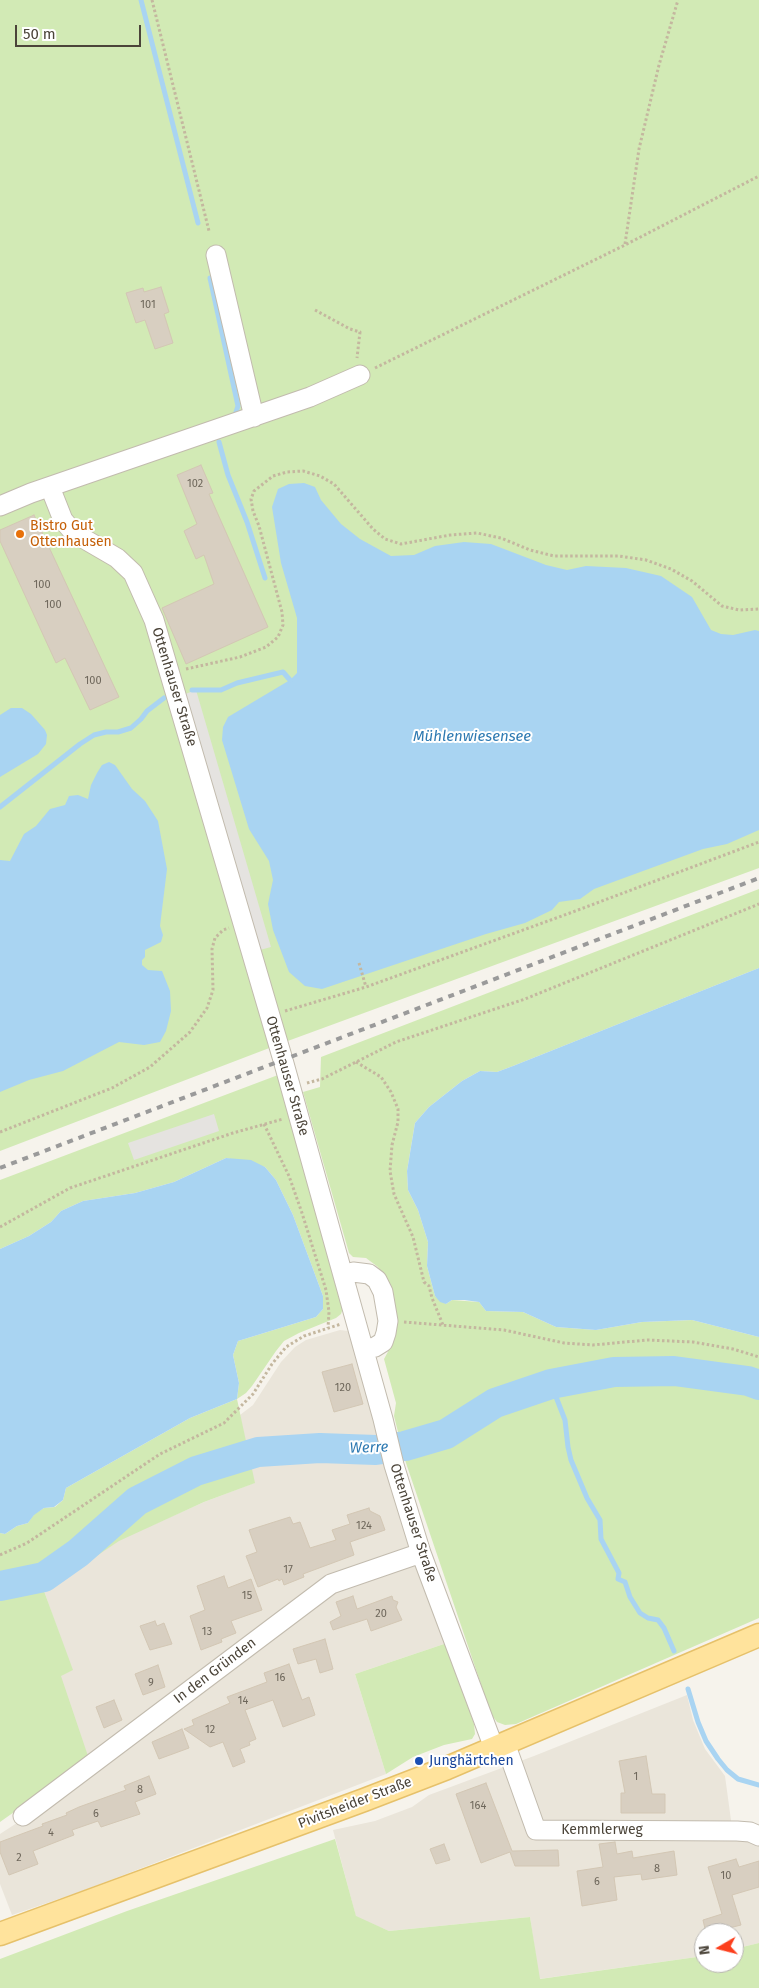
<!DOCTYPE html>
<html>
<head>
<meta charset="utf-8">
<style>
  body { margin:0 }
  #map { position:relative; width:759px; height:1988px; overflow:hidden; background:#f6f3ec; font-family:"Fira Sans",sans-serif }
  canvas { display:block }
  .north { position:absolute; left:694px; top:1923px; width:50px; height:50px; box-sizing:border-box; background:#fff; border:1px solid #b7b4b0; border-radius:50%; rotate:262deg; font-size:14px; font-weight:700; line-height:20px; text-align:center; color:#4b4439 }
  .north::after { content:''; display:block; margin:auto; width:18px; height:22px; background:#fc3f1d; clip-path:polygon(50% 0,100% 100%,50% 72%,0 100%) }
  .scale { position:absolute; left:15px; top:25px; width:126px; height:22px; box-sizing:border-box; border:2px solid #4b4439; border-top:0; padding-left:6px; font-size:15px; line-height:18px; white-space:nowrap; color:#4b4439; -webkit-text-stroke:4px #fff; paint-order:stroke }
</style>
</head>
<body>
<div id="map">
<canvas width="759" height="1988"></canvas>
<div class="north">N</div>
<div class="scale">50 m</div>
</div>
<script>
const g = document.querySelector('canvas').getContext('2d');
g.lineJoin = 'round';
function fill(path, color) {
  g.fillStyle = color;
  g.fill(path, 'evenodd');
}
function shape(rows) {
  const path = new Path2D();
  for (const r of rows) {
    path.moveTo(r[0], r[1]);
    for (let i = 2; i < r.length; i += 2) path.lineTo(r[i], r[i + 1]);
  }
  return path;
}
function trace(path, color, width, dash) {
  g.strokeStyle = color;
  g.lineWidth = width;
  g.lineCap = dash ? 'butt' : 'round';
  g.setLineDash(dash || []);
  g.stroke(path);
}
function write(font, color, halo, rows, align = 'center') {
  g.font = font + ' "Fira Sans",sans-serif';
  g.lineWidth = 4;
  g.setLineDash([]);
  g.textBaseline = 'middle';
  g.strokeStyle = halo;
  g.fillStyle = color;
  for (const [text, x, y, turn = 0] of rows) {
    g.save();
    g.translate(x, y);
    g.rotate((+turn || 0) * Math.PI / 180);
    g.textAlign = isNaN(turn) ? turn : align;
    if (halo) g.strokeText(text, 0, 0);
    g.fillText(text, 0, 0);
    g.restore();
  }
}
fill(shape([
  [340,1330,348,1331,354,1338,447,1643,355,1674,386,1774,82,1891,12,1915,0,1884,0,1834,26,1817,61,1675,72,1670,44,1591,119,1540,204,1502,254,1483,240,1415,253,1405,281,1362,295,1347,306,1340],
  [687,1695,693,1720,705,1749,725,1776,733,1835,759,1844,759,1943,734,1949,734,1933,704,1933,704,1956,539,1979,530,1917,389,1931,356,1917,333,1830,375,1821,412,1807,429,1795,534,1756]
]), '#eae5da');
fill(shape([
  [0,0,759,0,759,868,285,1042,0,1151],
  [759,889,759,968,513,1066,497,1072,480,1071,462,1081,429,1107,415,1123,407,1171,408,1190,418,1210,428,1242,427,1266,435,1296,446,1304,452,1300,479,1302,486,1311,523,1312,556,1327,596,1330,642,1322,692,1320,759,1337,759,1618,516,1724,505,1725,497,1722,491,1714,405,1460,394,1416,396,1403,384,1359,390,1348,395,1329,389,1287,378,1267,366,1258,353,1257,349,1253,303,1092,320,1087,321,1057],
  [278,1075,343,1308,341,1314,336,1318,299,1333,284,1341,276,1351,252,1386,246,1393,237,1399,255,1483,204,1502,119,1541,44,1591,73,1670,61,1676,89,1759,0,1822,0,1533,5,1534,17,1526,28,1523,34,1514,44,1508,55,1507,63,1500,66,1488,190,1418,237,1399,239,1383,233,1355,238,1341,316,1317,323,1309,323,1296,293,1215,276,1180,265,1167,226,1158,174,1182,135,1193,83,1201,61,1211,51,1222,29,1236,0,1249,0,1180],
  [447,1643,474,1724,475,1734,472,1739,444,1745,413,1757,386,1774,355,1674],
  [335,1839,356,1916,389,1931,530,1917,540,1979,704,1956,704,1963,734,1963,734,1949,759,1943,759,1988,0,1988,0,1959,127,1911]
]), '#d2eab5');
fill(shape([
  [196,690,271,947,256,951,180,696],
  [214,1114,219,1131,134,1160,128,1143]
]), '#e5e3e0');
fill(shape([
  [304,483,315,487,321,500,341,524,360,539,391,556,414,555,435,546,464,542,491,544,546,565,567,570,586,566,626,568,661,576,692,597,711,630,721,634,733,635,755,630,759,631,759,830,727,844,703,849,594,889,580,899,559,902,552,910,525,923,486,934,322,989,305,986,289,972,273,930,268,904,273,880,269,861,249,829,222,740,223,727,228,717,290,680,297,673,297,618,281,563,272,507,278,489,289,484],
  [11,708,22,708,31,714,45,730,47,735,46,744,38,754,0,777,0,715],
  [109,762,115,765,132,789,145,801,158,821,167,869,160,926,163,935,161,942,145,950,145,957,142,960,142,965,148,970,162,971,170,991,171,1011,166,1031,160,1042,144,1045,119,1042,63,1071,29,1080,0,1092,0,860,10,861,24,834,36,826,50,809,65,805,69,796,78,795,88,799,91,785,97,773,102,765],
  [759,968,759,1337,692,1320,642,1322,596,1330,556,1327,523,1312,486,1311,479,1302,464,1300,452,1300,446,1304,440,1302,435,1296,427,1266,428,1242,418,1210,408,1190,407,1171,415,1123,429,1107,462,1081,480,1071,497,1072,513,1066],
  [226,1158,251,1160,265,1167,276,1180,293,1215,323,1296,323,1309,316,1317,238,1341,233,1355,239,1383,237,1399,190,1418,66,1488,63,1500,54,1507,44,1508,34,1515,28,1523,17,1526,5,1534,0,1533,0,1249,29,1236,51,1222,61,1211,83,1201,135,1193,174,1182]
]), '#a9d4f2');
trace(shape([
  [141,0,198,223],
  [210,278,238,406,235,415,232,416],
  [219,442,228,475,247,522,265,578],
  [192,690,221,690,237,683,283,672,290,680],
  [0,807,80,744,94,735,106,732,118,732,131,728,141,719,147,711,164,698],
  [551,1384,565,1420,568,1447,571,1460,587,1498,600,1520,601,1539,619,1573,618,1579,625,1582,630,1597,640,1613,648,1618,658,1620,664,1628,674,1651],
  [688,1689,698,1722,706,1741,718,1759,727,1770,738,1779,759,1785]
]), '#a9d4f2', 5);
trace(shape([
  [0,1586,44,1577,78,1553,137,1501,196,1471,258,1452,320,1448,376,1450,405,1446,446,1434,495,1403,551,1384,614,1372,674,1371,748,1381,759,1385]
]), '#a9d4f2', 30);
const building = shape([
  [161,287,169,312,164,314,173,343,155,349,145,320,136,323,126,293,143,288,144,292,161,287],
  [201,465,213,493,209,494,268,627,186,664,162,608,214,584,204,555,196,559,184,531,197,524,177,475,201,465],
  [34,515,119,697,90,710,65,658,56,663,0,541,0,530,34,515],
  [352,1364,363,1404,334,1412,322,1372,352,1364],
  [369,1508,370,1511,380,1516,385,1530,350,1542,354,1555,303,1574,304,1577,284,1585,282,1579,279,1581,278,1579,258,1587,246,1556,257,1552,249,1530,290,1517,293,1524,300,1522,310,1548,336,1540,332,1530,350,1524,347,1515,369,1508],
  [224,1576,228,1588,251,1579,262,1610,231,1621,236,1633,221,1639,222,1642,201,1650,190,1616,205,1610,197,1586,224,1576],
  [353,1596,357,1609,392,1596,393,1600,398,1602,396,1607,402,1620,371,1631,367,1619,333,1630,330,1622,341,1616,336,1602,353,1596],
  [155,1621,157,1626,164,1623,172,1644,150,1650,140,1626,155,1621],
  [325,1639,333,1669,320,1673,316,1659,298,1664,293,1649,325,1639],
  [289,1664,302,1700,309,1697,315,1715,283,1727,273,1700,245,1710,256,1739,249,1742,250,1745,240,1749,245,1762,233,1767,223,1742,210,1747,184,1729,194,1725,192,1720,230,1703,227,1697,267,1682,264,1673,289,1664],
  [158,1665,165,1687,143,1695,135,1674,158,1665],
  [114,1700,122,1720,104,1728,96,1707,114,1700],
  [182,1729,189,1748,159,1759,152,1742,182,1729],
  [646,1756,652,1794,665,1794,665,1813,621,1813,621,1793,625,1793,619,1761,646,1756],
  [149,1776,156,1794,135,1802,140,1814,101,1827,98,1821,72,1830,74,1835,33,1851,38,1864,9,1875,0,1852,0,1842,43,1826,42,1824,67,1815,66,1813,79,1807,126,1790,124,1786,149,1776],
  [486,1783,512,1851,558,1850,559,1866,515,1866,510,1852,481,1863,456,1794,486,1783],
  [615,1842,617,1854,632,1851,633,1858,674,1851,677,1875,642,1880,641,1874,614,1877,617,1900,582,1906,577,1871,603,1867,599,1844,615,1842],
  [444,1844,450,1860,436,1864,430,1849,444,1844],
  [736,1859,739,1867,759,1861,759,1887,732,1895,741,1925,729,1928,729,1931,721,1933,706,1933,703,1920,722,1914,708,1867,736,1859]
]);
fill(building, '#d8cfc1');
trace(building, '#d3c7b4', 1);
const minor = shape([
  [216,255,254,417],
  [50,487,63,520,74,533,117,558,133,573,154,620,283,1060,383,1419,394,1465,421,1553,494,1748],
  [0,506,31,493,310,397,360,375],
  [343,1275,353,1272,369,1274,377,1280,383,1292,388,1321,386,1333,383,1342,375,1347,364,1350],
  [505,1743,536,1830,737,1831,750,1832,759,1836],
  [23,1816,331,1584,421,1553]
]);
const major = shape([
  [0,1934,364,1800,447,1768,759,1635]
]);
trace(minor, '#c2bbae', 21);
trace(major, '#e6c16a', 25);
trace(shape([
  [152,0,209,231],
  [625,244,639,149,659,65,678,0],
  [315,310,350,329,360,332,357,358],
  [375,368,625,245,759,176],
  [186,669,240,657,266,647,278,637,283,625,282,612,259,526,253,511,251,499,254,491,273,476,287,472,303,471,320,476,334,484,373,529,385,539,401,544,450,535,477,533,501,538,530,550,554,556,619,556,646,560,671,569,692,581,722,606,739,610,759,609],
  [359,963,366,987],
  [285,1011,366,987,570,913,759,842],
  [356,1062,381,1077,391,1092,398,1109,398,1122,392,1145,390,1171,394,1194,413,1237,424,1282,429,1286,432,1298,443,1325],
  [307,1083,322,1079,396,1042,525,999,759,904],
  [264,1124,289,1176,302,1213,326,1290,329,1312,328,1328],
  [0,1132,112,1088,150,1067,190,1032,207,1008,213,990,212,949,215,938,223,930,229,928],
  [0,1227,70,1188,233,1133,283,1119],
  [404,1322,504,1330,564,1343,593,1345,647,1340,693,1342,733,1349,759,1357],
  [0,1555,27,1543,160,1454,224,1423,253,1394,272,1364,286,1347,304,1336,341,1324]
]), '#c4b79f', 3, [2.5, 2.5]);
trace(minor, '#fff', 19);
trace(major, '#ffe39c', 22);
trace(shape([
  [0,1168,759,878]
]), '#9a9a9a', 4, [6, 6]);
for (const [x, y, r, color] of [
  [20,534,5,"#e8710a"],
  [419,1761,5,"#1a4fb4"]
]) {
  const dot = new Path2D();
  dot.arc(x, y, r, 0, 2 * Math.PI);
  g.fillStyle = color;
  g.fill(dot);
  trace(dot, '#fff', 2);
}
write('11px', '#6e675b', null, [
  ["101",148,305],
  ["102",195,484],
  ["100",42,585],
  ["100",53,605],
  ["100",93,681],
  ["120",343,1388],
  ["124",364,1526],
  ["17",288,1570],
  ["15",247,1596],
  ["20",381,1614],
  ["13",207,1632],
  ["16",280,1678],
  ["9",151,1683],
  ["14",243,1701],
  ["12",210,1730],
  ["1",636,1777],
  ["8",140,1790],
  ["164",478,1806],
  ["6",96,1814],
  ["4",51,1833],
  ["2",19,1858],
  ["8",657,1869],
  ["10",726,1876],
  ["6",597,1882]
]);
write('14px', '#c56008', '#fff', [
  ["Bistro Gut",30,526],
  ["Ottenhausen",30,542]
], 'left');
write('14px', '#4b4439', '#fff', [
  ["Ottenhauser Straße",174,687,73],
  ["Ottenhauser Straße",287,1076,74],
  ["Ottenhauser Straße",413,1523,72],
  ["In den Gründen",215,1671,-37],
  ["Pivitsheider Straße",355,1803,-21],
  ["Kemmlerweg",602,1830]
]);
write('14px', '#164399', '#fff', [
  ["Junghärtchen",429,1761]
], 'left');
write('italic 15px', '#2e7ab2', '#fff', [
  ["Mühlenwiesensee",472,737],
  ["Werre",369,1448,-2]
]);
</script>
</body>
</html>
